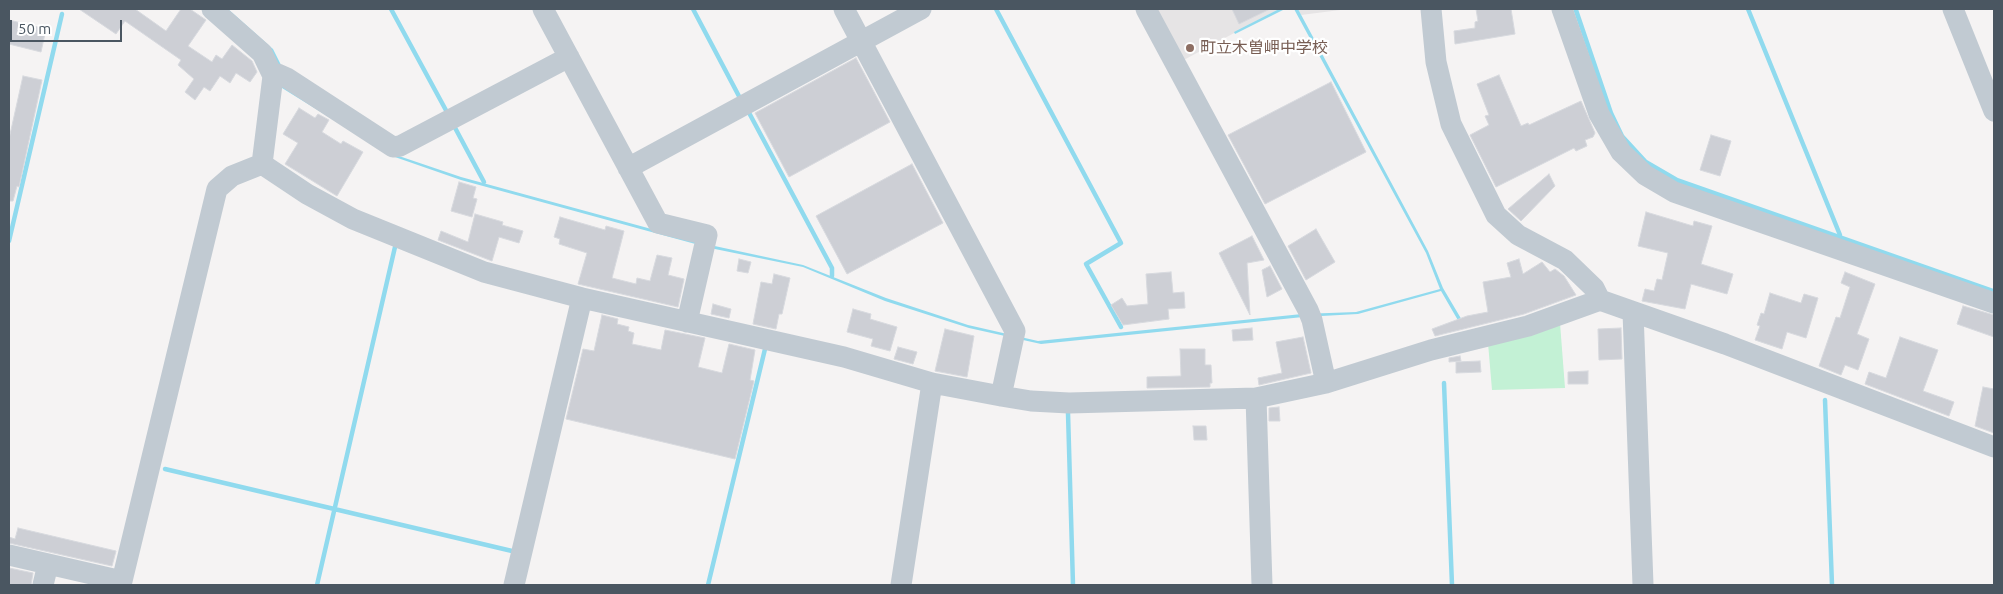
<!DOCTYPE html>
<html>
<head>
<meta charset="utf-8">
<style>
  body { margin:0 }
  #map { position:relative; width:2003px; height:594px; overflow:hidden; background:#f5f3f3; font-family:Ubuntu,sans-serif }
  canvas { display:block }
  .frame { position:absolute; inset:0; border:10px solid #4a5661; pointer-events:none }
  .scale { position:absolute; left:10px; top:20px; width:112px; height:22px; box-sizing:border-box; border:2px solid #4a5661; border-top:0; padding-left:6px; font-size:15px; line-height:18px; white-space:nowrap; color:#4a5661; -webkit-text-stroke:4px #fff; paint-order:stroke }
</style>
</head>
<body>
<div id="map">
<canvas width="2003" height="594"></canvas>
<div class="frame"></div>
<div class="scale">50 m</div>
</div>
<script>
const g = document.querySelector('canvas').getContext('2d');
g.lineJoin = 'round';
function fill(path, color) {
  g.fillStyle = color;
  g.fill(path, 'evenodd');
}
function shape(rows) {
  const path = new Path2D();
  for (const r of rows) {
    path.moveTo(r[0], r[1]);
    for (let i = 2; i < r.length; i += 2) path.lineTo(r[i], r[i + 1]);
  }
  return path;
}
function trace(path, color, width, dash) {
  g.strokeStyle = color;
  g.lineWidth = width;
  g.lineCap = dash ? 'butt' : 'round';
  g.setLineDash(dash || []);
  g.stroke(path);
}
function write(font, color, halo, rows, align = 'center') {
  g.font = font + ' Ubuntu,"Noto Sans JP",sans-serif';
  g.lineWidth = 4.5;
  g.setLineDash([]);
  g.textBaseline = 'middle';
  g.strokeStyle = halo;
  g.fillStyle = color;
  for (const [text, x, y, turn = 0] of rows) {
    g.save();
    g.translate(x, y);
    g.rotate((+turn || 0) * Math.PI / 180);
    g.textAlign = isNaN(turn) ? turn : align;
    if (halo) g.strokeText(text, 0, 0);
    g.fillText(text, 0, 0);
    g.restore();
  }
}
fill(shape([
  [1151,9,1279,9,1180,62],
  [1298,9,1348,9,1301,15]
]), '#e6e4e5');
fill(shape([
  [1560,323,1565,388,1492,390,1488,343]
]), '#c3f1d5');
fill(shape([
  [228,9,273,49,283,69,393,154,461,177,710,245,803,265,886,298,968,325,1038,341,1302,314,1356,312,1440,289,1426,253,1294,9,1298,9,1428,251,1443,288,1466,327,1463,329,1441,291,1358,314,1303,317,1041,344,969,328,885,301,803,267,710,248,461,180,392,156,282,88],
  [1279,9,1285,9,1235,34,1234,32],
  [1573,9,1578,9,1613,112,1624,135,1647,160,1678,178,1994,289,1994,294,1676,183,1662,176,1633,154,1609,114]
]), '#90daee');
trace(shape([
  [391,9,448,114],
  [693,9,741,100],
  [996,9,1121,243,1086,264,1121,327],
  [1748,9,1840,235],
  [747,109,832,268,832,276],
  [453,124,484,182],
  [9,241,62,14],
  [1444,383,1452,585],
  [1825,400,1832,585],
  [1068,413,1073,585],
  [165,469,512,551],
  [317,585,395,247],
  [708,585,765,349]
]), '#90daee', 4.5);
const building = shape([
  [79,9,135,9,166,31,181,9,190,9,206,20,188,46,212,62,216,55,222,59,232,45,252,61,257,72,250,82,236,73,230,83,220,76,210,91,204,87,195,100,185,92,194,79,178,65,181,60,125,21,116,34,79,9],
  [1232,9,1270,9,1239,24,1232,9],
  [1476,9,1511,9,1515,34,1455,44,1454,31,1475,28,1475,22,1478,21,1476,9],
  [9,20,46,29,41,52,9,44,9,20],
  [856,58,890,122,789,177,755,113,856,58],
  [1499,75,1521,126,1528,123,1529,125,1581,101,1595,133,1593,137,1585,140,1587,146,1576,151,1574,148,1496,187,1470,135,1489,125,1485,116,1489,115,1477,84,1499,75],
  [23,76,42,80,19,187,17,186,13,201,9,201,9,139,23,76],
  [1331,82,1366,152,1265,204,1228,135,1331,82],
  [299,108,315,118,318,114,329,120,322,132,341,144,343,141,363,152,337,196,285,164,298,143,283,134,299,108],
  [1711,135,1731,141,1720,176,1700,170,1711,135],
  [912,164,943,223,847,274,816,216,912,164],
  [1549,174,1555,186,1521,221,1508,209,1549,174],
  [459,182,476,187,473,198,477,199,472,217,451,211,459,182],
  [1646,212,1693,226,1694,221,1712,226,1701,264,1733,274,1727,294,1691,284,1685,309,1642,301,1645,289,1654,291,1657,279,1662,280,1668,253,1638,246,1646,212],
  [475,214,503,222,502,225,523,231,519,243,499,237,492,261,438,240,441,231,468,242,475,214],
  [560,217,605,230,606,226,624,231,612,278,636,284,637,278,650,281,657,255,672,258,668,275,684,279,678,307,578,284,587,253,559,244,560,239,554,237,560,217],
  [1316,229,1335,262,1306,280,1288,246,1316,229],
  [1252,236,1264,260,1247,263,1250,315,1219,253,1252,236],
  [739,259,751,262,748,273,737,271,739,259],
  [1519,259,1523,274,1542,262,1550,272,1555,269,1564,276,1576,295,1524,314,1435,336,1432,329,1467,316,1488,312,1483,282,1511,277,1507,263,1519,259],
  [1270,266,1282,289,1267,297,1262,270,1270,266],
  [1171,272,1173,293,1184,292,1185,308,1168,309,1169,319,1123,325,1111,305,1122,298,1127,306,1148,304,1146,274,1171,272],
  [1845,272,1875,284,1857,334,1869,339,1858,370,1845,365,1841,375,1819,366,1836,317,1840,318,1850,287,1841,283,1845,272],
  [774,274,790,278,782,314,779,314,776,329,753,324,761,282,772,284,774,274],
  [1770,293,1801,303,1804,294,1818,298,1806,338,1787,332,1782,349,1755,340,1760,326,1757,325,1761,313,1764,314,1770,293],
  [713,304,731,309,729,318,711,314,713,304],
  [1963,306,1994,315,1994,337,1957,324,1963,306],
  [853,309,871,314,870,319,897,327,890,351,871,346,873,339,847,332,853,309],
  [602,315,618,319,617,324,629,327,628,331,634,333,632,344,661,350,665,330,705,338,698,367,722,373,729,344,755,350,750,380,754,381,735,459,566,419,583,349,594,351,602,315],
  [1252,328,1253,340,1233,341,1232,330,1252,328],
  [1621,328,1622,359,1599,360,1598,329,1621,328],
  [945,329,974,336,967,377,935,371,945,329],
  [1303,337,1311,373,1259,385,1258,378,1282,373,1276,342,1303,337],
  [1900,337,1938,350,1923,391,1954,402,1949,416,1865,384,1869,372,1886,378,1900,337],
  [898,347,917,352,913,364,894,359,898,347],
  [1180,349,1205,349,1205,365,1211,365,1212,383,1210,383,1210,387,1147,388,1147,377,1181,376,1180,349],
  [1460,356,1461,361,1449,362,1449,358,1460,356],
  [1480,361,1481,372,1456,373,1456,362,1480,361],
  [1588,371,1588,384,1568,384,1568,372,1588,371],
  [1983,387,1994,389,1994,433,1975,426,1983,387],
  [1279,407,1280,421,1269,421,1269,408,1279,407],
  [1193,426,1206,426,1207,440,1194,440,1193,426],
  [18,528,116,551,112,566,9,543,9,537,15,539,18,528],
  [9,568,33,573,31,585,9,585,9,568]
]);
fill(building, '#cdcfd5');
trace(building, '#d7d9de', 1);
trace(shape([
  [212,9,262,53,273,76,262,164],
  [543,9,658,223,707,235,687,322],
  [844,9,1015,331,1001,396],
  [1146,9,1308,310,1312,320,1326,383],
  [1431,9,1436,62,1451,124,1496,215,1518,235,1565,260,1594,288,1600,300],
  [1562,9,1599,114,1621,152,1645,175,1674,192,1994,303],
  [1953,9,1994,111],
  [273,76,278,74,287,78,393,147,400,146,569,57],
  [262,164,307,194,353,219,484,272,582,298,844,357,932,383,1001,396,1031,401,1069,403,1256,398,1326,383,1431,350,1528,326,1600,300,1725,344,1994,447],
  [628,168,921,9],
  [1633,312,1643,585],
  [1256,398,1262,585],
  [9,555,122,581],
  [43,585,48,564],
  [121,585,217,189,232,176,262,164],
  [514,585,582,298],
  [901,585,932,383]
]), '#c1cad2', 21);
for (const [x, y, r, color] of [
  [1190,48,5,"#8d6e63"]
]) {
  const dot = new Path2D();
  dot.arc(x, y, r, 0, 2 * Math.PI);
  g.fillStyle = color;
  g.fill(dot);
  trace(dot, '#fff', 2);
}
write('16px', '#785e54', '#fff', [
  ["町立木曽岬中学校",1200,48]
], 'left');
</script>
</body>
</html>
